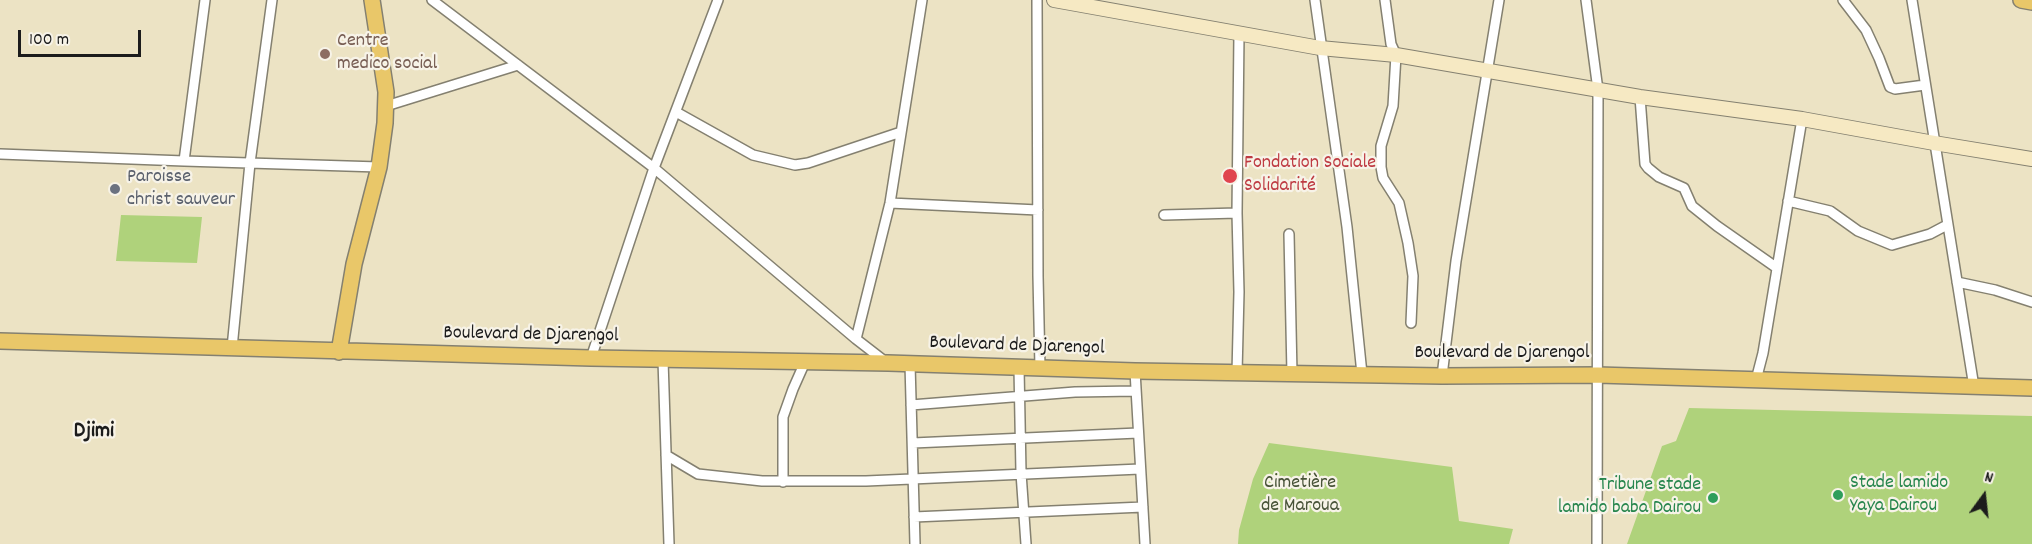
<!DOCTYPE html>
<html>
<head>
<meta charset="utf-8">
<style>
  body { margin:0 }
  #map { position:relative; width:2032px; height:544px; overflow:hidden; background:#ece3c4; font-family:Dekko,sans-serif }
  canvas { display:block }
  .north { position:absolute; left:1954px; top:466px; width:60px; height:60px; -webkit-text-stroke:4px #f7f3e8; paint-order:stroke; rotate:15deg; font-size:16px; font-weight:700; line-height:24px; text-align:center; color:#1c1c1c }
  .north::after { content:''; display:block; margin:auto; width:21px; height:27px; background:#1c1c1c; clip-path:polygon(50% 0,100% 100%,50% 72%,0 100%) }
  .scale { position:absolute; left:18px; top:30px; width:123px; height:27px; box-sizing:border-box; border:3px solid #1c1c1c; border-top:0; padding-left:8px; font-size:18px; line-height:21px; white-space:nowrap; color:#1c1c1c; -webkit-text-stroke:4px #f7f3e8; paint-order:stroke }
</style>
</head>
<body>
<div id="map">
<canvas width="2032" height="544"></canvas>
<div class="north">N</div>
<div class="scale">100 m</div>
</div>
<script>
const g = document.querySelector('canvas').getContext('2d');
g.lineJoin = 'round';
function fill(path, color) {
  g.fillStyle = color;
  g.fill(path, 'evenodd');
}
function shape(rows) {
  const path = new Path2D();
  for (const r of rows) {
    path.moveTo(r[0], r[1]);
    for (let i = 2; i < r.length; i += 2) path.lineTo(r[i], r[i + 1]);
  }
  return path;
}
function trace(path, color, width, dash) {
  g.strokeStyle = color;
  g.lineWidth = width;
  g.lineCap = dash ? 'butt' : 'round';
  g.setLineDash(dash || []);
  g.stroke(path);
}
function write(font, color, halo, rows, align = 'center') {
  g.font = font + ' Dekko,sans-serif';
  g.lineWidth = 4.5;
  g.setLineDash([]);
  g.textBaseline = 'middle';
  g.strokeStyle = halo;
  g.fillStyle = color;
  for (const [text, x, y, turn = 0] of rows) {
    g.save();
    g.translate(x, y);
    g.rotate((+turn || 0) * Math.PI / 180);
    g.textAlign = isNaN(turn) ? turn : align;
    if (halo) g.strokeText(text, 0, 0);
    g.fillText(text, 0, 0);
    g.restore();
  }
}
fill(shape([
  [121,215,202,217,197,263,116,261],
  [1689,408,2032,416,2032,544,1627,544,1662,446,1676,441],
  [1269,443,1452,467,1459,521,1513,529,1509,544,1238,544,1239,530,1253,479]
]), '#afd27b');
const minor = shape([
  [205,0,184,161,379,167],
  [432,0,654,168,856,339,887,363],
  [1037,0,1038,276,1040,368],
  [1315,0,1347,227,1362,374],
  [1385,0,1391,44,1396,55,1393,106,1381,146,1381,167,1383,178,1399,203,1408,243,1413,276,1411,323],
  [1586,0,1598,90,1597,544],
  [1843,0,1866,30,1879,58,1890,87,1895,89,1925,85],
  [1912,0,1974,387],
  [1640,97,1645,164,1648,168,1659,177,1684,188,1692,206,1717,226,1777,268],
  [386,106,518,65],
  [676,112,753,155,795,165,808,163,901,132],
  [0,154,184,161],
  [1788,201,1830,211,1858,231,1892,245,1930,234,1947,225],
  [890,203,1038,210],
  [1164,215,1237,213],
  [1289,234,1292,374],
  [1957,282,1995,290,2032,302],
  [856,339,890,203,922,0],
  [232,348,250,163,272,0],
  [591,358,654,168,718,0],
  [663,360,669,544],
  [910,364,915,544],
  [1019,368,1021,473,1026,544],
  [1135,371,1145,544],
  [1237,373,1239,292,1237,213,1239,34],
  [1442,376,1456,261,1499,0],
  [1756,380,1763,353,1802,119],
  [911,405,1075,392,1135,391],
  [913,443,1138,433],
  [666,455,698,474,762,481,866,481,1140,469],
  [783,482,783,417,793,389,805,362],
  [914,517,1143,507]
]);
const secondary = shape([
  [1054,0,1320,48,1396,55,1640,97,1802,119,1934,143,2032,159]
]);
const primary = shape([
  [2021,0,2032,2],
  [0,341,591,358,888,363,1135,371,1442,376,1598,375,2032,388],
  [339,352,354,264,379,167,385,123,386,92,372,0]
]);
trace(minor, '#848070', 12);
trace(secondary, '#848070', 16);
trace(primary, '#848070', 18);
trace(minor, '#fff', 9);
trace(secondary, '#f6e9c3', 14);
trace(primary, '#e9c769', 15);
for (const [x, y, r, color] of [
  [325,54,6,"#8d6e63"],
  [1230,176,8,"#e0444e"],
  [115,189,6,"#6b7280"],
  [1838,495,6,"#2e9e5b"],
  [1713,498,6,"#2e9e5b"]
]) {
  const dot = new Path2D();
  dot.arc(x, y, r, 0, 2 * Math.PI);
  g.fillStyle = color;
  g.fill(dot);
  trace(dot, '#f7f3e8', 2);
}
write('20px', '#785e54', '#f7f3e8', [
  ["Centre",337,42],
  ["medico social",337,65]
], 'left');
write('20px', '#be3a42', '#f7f3e8', [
  ["Fondation Sociale",1244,164],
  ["Solidarité",1244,187]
], 'left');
write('20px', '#5b616d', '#f7f3e8', [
  ["Paroisse",127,178],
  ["christ sauveur",127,201]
], 'left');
write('20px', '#1c1c1c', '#f7f3e8', [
  ["Boulevard de Djarengol",531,336,1],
  ["Boulevard de Djarengol",1017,347,2],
  ["Boulevard de Djarengol",1502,354]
]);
write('20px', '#485338', '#f7f3e8', [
  ["Cimetière",1300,484],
  ["de Maroua",1300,507]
]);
write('20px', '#27864d', '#f7f3e8', [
  ["Stade lamido",1850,484],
  ["Yaya Dairou",1850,507],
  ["Tribune stade",1701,486,"right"],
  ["lamido baba Dairou",1701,509,"right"]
], 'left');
write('bold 22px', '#1c1c1c', '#f7f3e8', [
  ["Djimi",94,433]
]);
</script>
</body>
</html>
